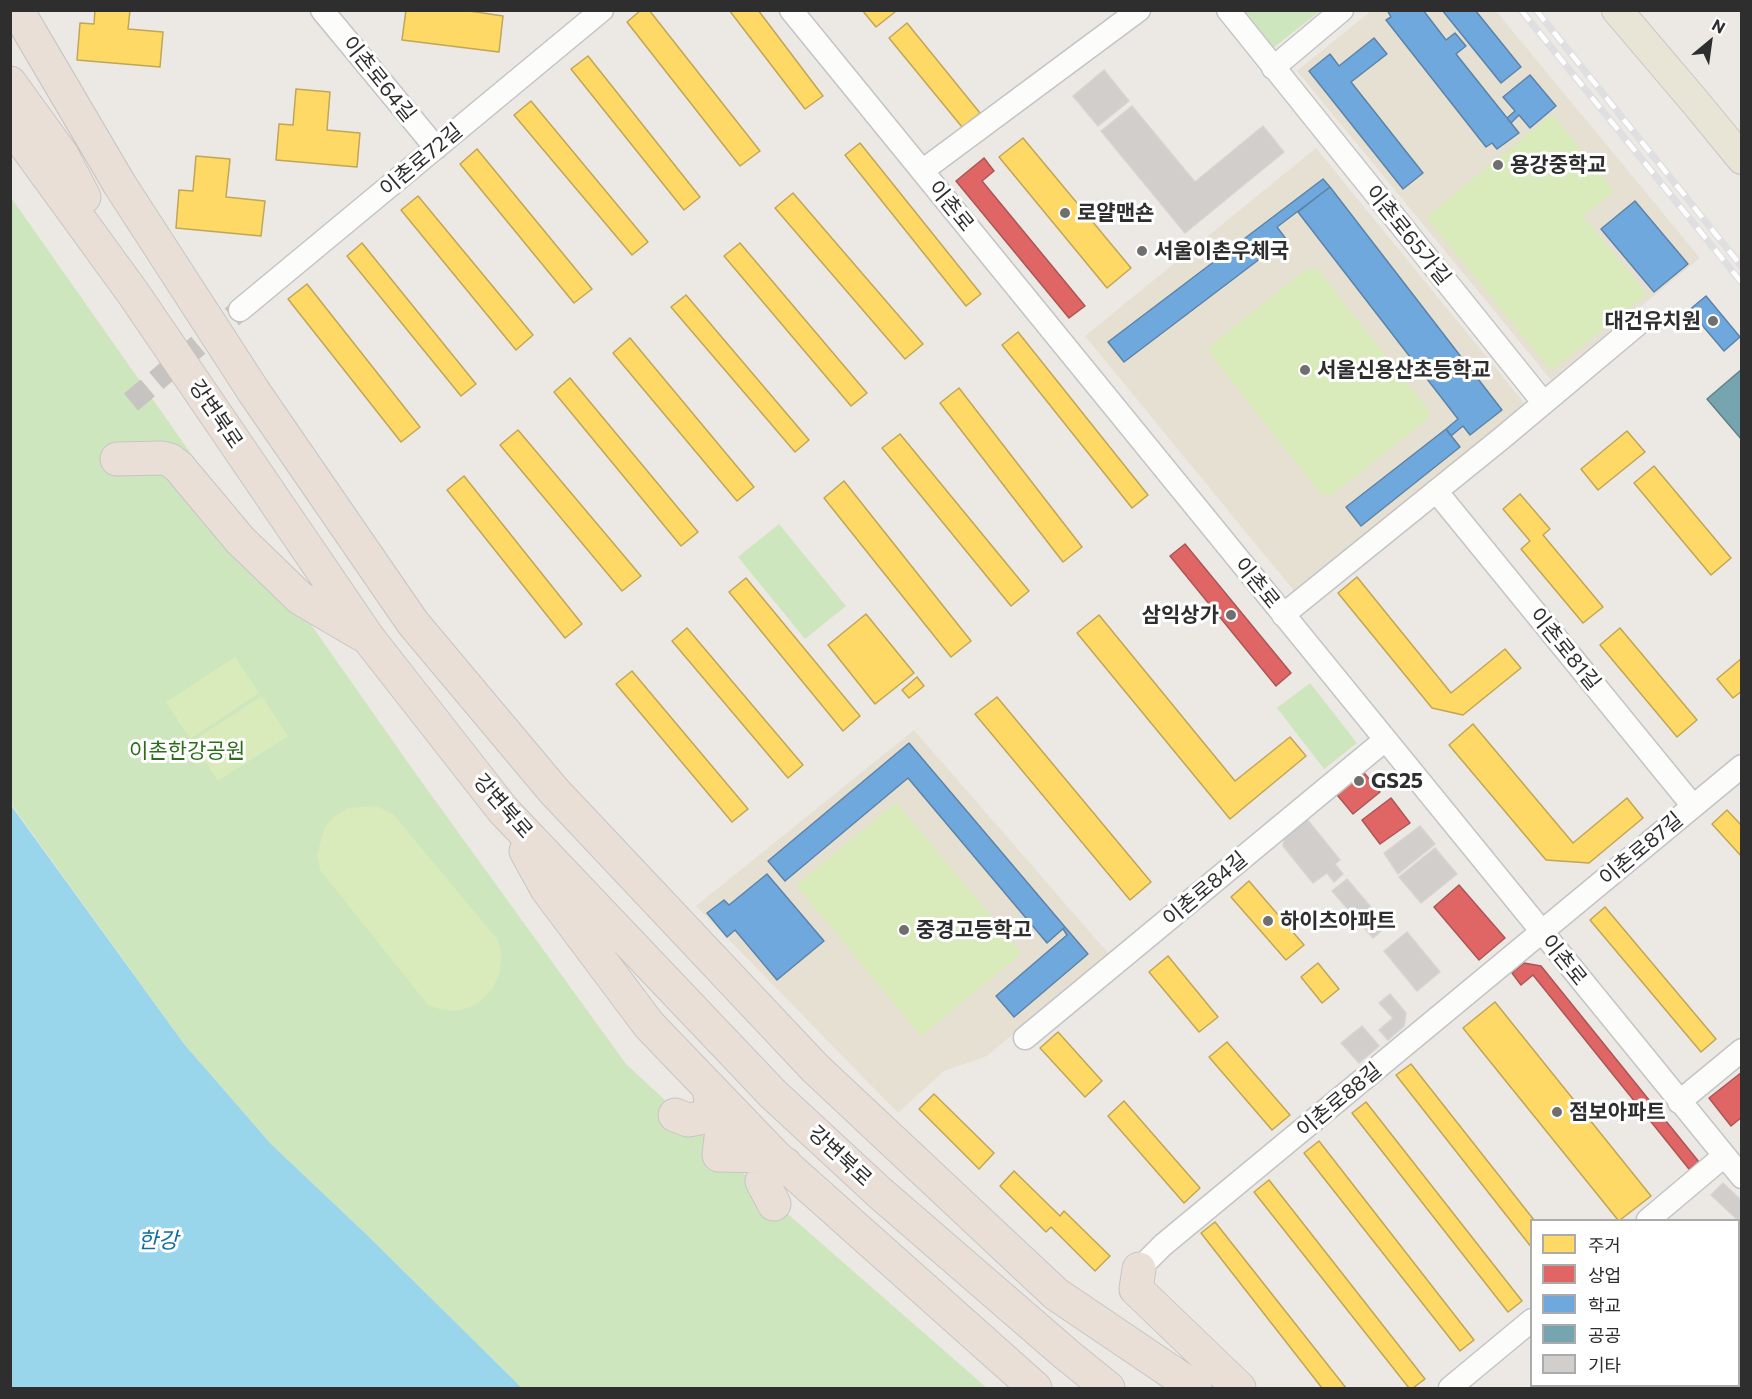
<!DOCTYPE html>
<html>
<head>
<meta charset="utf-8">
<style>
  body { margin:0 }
  #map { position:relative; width:1752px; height:1399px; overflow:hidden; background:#ece8e4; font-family:Commissioner,"Noto Sans KR",sans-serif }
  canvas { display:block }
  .frame { position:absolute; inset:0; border:12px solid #2e2e2e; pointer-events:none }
  .legend { position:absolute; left:1530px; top:1219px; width:210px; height:168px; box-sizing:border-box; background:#fff; border:2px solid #ababab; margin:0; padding:8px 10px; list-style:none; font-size:18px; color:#2e2e2e }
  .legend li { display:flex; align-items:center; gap:12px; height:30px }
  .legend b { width:30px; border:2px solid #ababab }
  .north { position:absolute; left:1680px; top:12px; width:60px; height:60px; -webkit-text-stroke:4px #fff; paint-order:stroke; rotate:29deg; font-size:16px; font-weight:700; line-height:24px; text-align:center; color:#2e2e2e }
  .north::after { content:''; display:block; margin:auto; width:21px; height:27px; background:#2e2e2e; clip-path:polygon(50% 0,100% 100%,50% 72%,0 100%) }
</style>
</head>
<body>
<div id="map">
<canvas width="1752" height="1399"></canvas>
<div class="frame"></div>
<ul class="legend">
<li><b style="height:16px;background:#ffd966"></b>주거</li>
<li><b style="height:16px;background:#e06666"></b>상업</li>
<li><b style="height:16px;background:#6fa8dc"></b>학교</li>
<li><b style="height:16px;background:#76a5af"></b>공공</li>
<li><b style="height:16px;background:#d1cecb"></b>기타</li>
</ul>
<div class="north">N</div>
</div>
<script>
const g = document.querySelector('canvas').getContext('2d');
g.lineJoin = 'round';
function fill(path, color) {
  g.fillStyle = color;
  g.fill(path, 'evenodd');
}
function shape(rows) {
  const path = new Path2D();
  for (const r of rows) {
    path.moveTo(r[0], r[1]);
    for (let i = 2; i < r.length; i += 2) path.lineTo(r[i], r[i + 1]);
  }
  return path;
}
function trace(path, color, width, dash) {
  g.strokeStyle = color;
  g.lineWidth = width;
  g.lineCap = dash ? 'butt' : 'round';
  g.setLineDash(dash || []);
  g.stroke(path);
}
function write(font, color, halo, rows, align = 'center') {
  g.font = font + ' Commissioner,"Noto Sans KR",sans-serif';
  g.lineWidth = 6;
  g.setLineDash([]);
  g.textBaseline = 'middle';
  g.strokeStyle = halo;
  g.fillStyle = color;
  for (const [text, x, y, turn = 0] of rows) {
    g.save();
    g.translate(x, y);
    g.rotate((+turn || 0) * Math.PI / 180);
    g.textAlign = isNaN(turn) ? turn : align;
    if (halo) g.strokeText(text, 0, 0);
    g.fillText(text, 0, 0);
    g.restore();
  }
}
fill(shape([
  [1371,11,1496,11,1700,258,1551,380,1297,71],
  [1316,148,1525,404,1295,592,1085,336],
  [914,730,1109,954,987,1056,944,1071,898,1113,696,906]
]), '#e6e0d3');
fill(shape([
  [1243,11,1320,11,1273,48],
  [10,196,416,774,626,1064,789,1215,987,1388,522,1388,367,1235,271,1144,184,1044,11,804],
  [779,524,846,606,805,639,738,557],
  [1310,683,1357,743,1324,769,1277,708]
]), '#cee6be');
fill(shape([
  [1552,114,1614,191,1583,216,1647,294,1551,371,1426,217],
  [1313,268,1318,270,1428,409,1429,414,1428,419,1333,494,1324,495,1319,492,1215,360,1209,351,1211,345,1304,271],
  [235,657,259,693,190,739,166,702],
  [262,696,288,736,218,781,192,741],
  [896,802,1022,953,921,1036,796,885],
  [377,806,394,815,498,940,502,957,499,974,493,988,480,1002,468,1008,454,1011,442,1010,428,1005,320,870,317,854,325,827,335,816,348,808]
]), '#d9eabb');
fill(shape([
  [10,804,184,1044,271,1144,367,1235,522,1388,11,1388]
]), '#99d6ec');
const homes = shape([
  [95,10,130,10,128,29,163,32,160,67,77,60,80,23,94,24,95,10],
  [406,10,463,10,503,16,499,52,402,40,406,10],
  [641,10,649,10,760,151,740,166,627,22,641,10],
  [729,10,758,10,823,96,805,109,729,10],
  [862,10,894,10,895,12,876,27,862,10],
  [907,23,980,113,962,127,889,38,907,23],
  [588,56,700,197,684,210,571,69,588,56],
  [296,89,330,92,327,130,360,133,357,167,276,160,279,124,293,125,296,89],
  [531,101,648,242,632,255,514,115,531,101],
  [1023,138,1131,268,1107,288,999,157,1023,138],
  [860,143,981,294,966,306,845,155,860,143],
  [477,149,592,289,574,303,460,164,477,149],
  [196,156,230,159,226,197,265,201,261,236,176,228,179,190,193,191,196,156],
  [793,193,923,344,905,359,775,208,793,193],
  [418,196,533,335,516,350,401,210,418,196],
  [362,243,476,384,461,396,347,256,362,243],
  [740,243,867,393,851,406,724,256,740,243],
  [307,284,420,427,401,442,288,299,307,284],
  [686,295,809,440,795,452,671,307,686,295],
  [1018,332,1148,495,1132,508,1002,345,1018,332],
  [630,338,754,487,737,501,613,353,630,338],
  [570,378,698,532,681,546,554,392,570,378],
  [959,388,1082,547,1063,562,940,403,959,388],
  [518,430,641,576,622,591,500,445,518,430],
  [1627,431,1645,452,1598,490,1581,469,1627,431],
  [900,434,1029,591,1011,606,882,448,900,434],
  [1654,466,1731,558,1711,575,1634,483,1654,466],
  [464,476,582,624,565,638,447,490,464,476],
  [844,481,971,641,951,657,824,498,844,481],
  [1520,494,1550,529,1543,535,1603,607,1583,623,1521,549,1530,541,1503,509,1520,494],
  [1357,577,1451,693,1505,649,1521,668,1463,715,1432,708,1338,593,1357,577],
  [746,578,860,716,843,731,729,592,746,578],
  [866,614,914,673,875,704,828,645,866,614],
  [1099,615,1235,781,1290,737,1306,756,1230,819,1077,633,1099,615],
  [687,628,803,765,788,778,672,641,687,628],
  [1620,628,1697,720,1677,737,1600,645,1620,628],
  [1742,658,1742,691,1733,698,1717,679,1742,658],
  [632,671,748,809,732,822,616,684,632,671],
  [917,677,924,686,909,698,902,690,917,677],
  [997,697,1151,882,1130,900,975,714,997,697],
  [1473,724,1573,843,1627,798,1643,818,1589,863,1546,860,1449,745,1473,724],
  [1727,810,1742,826,1742,857,1712,824,1727,810],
  [1249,881,1304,945,1286,960,1231,897,1249,881],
  [1605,907,1716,1039,1701,1052,1590,920,1605,907],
  [1168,956,1218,1017,1199,1032,1149,972,1168,956],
  [1318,963,1339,989,1322,1003,1301,977,1318,963],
  [1495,1002,1651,1196,1620,1220,1618,1220,1463,1028,1495,1002],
  [1058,1032,1102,1081,1085,1097,1040,1048,1058,1032],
  [1227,1042,1290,1115,1272,1130,1209,1057,1227,1042],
  [1411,1064,1534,1220,1532,1220,1532,1248,1396,1075,1411,1064],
  [934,1094,994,1153,979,1169,919,1109,934,1094],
  [1124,1101,1200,1188,1184,1203,1108,1116,1124,1101],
  [1366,1102,1522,1301,1508,1312,1352,1113,1366,1102],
  [1319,1141,1474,1340,1460,1351,1304,1153,1319,1141],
  [1014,1171,1060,1216,1064,1211,1110,1256,1095,1271,1051,1227,1046,1232,1000,1186,1014,1171],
  [1269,1180,1425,1379,1413,1388,1409,1388,1254,1192,1269,1180],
  [1215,1222,1346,1388,1322,1388,1201,1233,1215,1222],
  [1663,1386,1716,1386,1716,1388,1663,1386]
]);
fill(homes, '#ffd966');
trace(homes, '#c0a655', 1.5);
const shops = shape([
  [984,158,994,171,982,181,1085,306,1069,318,956,181,984,158],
  [1185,544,1291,673,1276,686,1170,556,1185,544],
  [1360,768,1380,792,1353,814,1333,790,1360,768],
  [1391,798,1410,823,1380,844,1362,820,1391,798],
  [1459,885,1505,938,1479,960,1434,907,1459,885],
  [1524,963,1541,966,1699,1162,1689,1169,1533,975,1521,985,1512,973,1524,963],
  [1742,1072,1742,1117,1731,1126,1709,1098,1742,1072]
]);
fill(shops, '#e06666');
trace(shops, '#ab5555', 1.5);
const schools = shape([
  [1423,10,1446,40,1455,33,1466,46,1456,54,1519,133,1497,149,1492,143,1486,147,1386,20,1391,17,1387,10,1423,10],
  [1442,10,1475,10,1521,67,1501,83,1442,10],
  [1374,38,1387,54,1351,82,1423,173,1403,189,1309,71,1330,54,1339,66,1374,38],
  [1530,75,1556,106,1530,128,1519,115,1511,123,1507,118,1515,111,1503,97,1530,75],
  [1323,179,1330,187,1277,227,1286,239,1124,362,1108,342,1323,179],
  [1330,187,1502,410,1470,435,1463,426,1451,436,1446,429,1458,419,1298,212,1330,187],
  [1635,201,1688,264,1654,292,1601,229,1635,201],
  [1706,296,1740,337,1724,351,1696,318,1689,324,1682,316,1706,296],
  [1446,429,1460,447,1361,526,1346,507,1446,429],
  [909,743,1065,927,1047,943,908,778,785,881,768,861,909,743],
  [767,874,824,941,777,980,735,930,727,937,707,913,724,900,729,905,767,874],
  [1065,927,1088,954,1014,1017,996,996,1067,935,1063,929,1065,927]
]);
fill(schools, '#6fa8dc');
trace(schools, '#5c83a8', 1.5);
const public = shape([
  [1742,369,1742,440,1707,399,1742,369]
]);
fill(public, '#76a5af');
trace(public, '#608188', 1.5);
const building = shape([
  [1104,70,1129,101,1098,126,1073,96,1104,70],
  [1132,106,1195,182,1263,126,1284,152,1185,233,1101,131,1132,106],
  [1306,818,1340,860,1335,864,1343,874,1334,882,1327,873,1313,883,1283,846,1285,834,1306,818],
  [1420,826,1435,844,1398,874,1384,853,1420,826],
  [1435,848,1457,874,1421,903,1399,877,1435,848],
  [1347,879,1387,926,1373,938,1332,891,1347,879],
  [1407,932,1440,972,1417,991,1384,951,1407,932],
  [1390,994,1406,1013,1404,1026,1388,1040,1379,1030,1393,1018,1379,1003,1390,994],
  [1362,1026,1379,1046,1359,1063,1341,1043,1362,1026],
  [1723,1183,1742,1201,1742,1224,1711,1195,1723,1183]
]);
fill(building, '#d1cecb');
trace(building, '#d7d4d0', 1.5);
trace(shape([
  [131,402,240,310]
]), '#c6c3c0', 22, [22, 11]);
const minor = shape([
  [322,10,436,148],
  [791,10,1742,1177],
  [1228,10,1543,402],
  [1273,68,1342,10],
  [922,171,1139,10],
  [240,310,602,10],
  [1436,491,1693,806],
  [1283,615,1502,438,1638,324],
  [1025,1038,1385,740],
  [1679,1102,1742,1050],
  [1648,1220,1724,1156],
  [1139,1269,1163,1245,1742,766],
  [1450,1388,1532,1320]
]);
const major = shape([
  [1617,10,1696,103,1742,159]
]);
const highway = shape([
  [17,10,120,185,254,392,413,623,554,791,815,1068,1056,1294,1195,1388],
  [10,83,62,155,84,197],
  [10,124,133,293,369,639,503,810,773,1094,880,1193,1066,1354,1108,1388],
  [117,459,162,458,170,460,179,467,240,540,300,598,361,634],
  [526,851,547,889,649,1025,775,1156,1035,1388],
  [725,1104,719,1155,775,1156],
  [675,1115,688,1120,700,1118,708,1113,711,1103,709,1087],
  [774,1204,762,1181,769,1169,774,1166,785,1164],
  [1139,1269,1136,1289,1239,1388]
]);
trace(minor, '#c5c4c5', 25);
trace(major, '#c6c5c4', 32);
trace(highway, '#c6c5c4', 35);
trace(minor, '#fcfcfb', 22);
trace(major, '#e8e4d6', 30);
trace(highway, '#eadfd6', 33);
const rail = shape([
  [1521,10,1742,283],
  [1536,10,1742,267]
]);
trace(rail, '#dfdfe1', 7);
trace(rail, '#fff', 4.5, [14]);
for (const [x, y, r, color] of [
  [1498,165,6,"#706f6e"],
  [1065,213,6,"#706f6e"],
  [1142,251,6,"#706f6e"],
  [1713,321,6,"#706f6e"],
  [1305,370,6,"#706f6e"],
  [1231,615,6,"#706f6e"],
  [1359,781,6,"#706f6e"],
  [1268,921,6,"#706f6e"],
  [904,930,6,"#706f6e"],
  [1557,1112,6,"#706f6e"]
]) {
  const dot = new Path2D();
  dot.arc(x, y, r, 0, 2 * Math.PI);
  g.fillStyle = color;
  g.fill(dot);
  trace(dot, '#fff', 2);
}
write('21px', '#2e2e2e', '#fff', [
  ["이촌로64길",379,79,51],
  ["이촌로72길",421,160,-40],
  ["이촌로",951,206,51],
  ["이촌로65가길",1408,235,51],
  ["강변북로",216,414,56],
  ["이촌로",1257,583,51],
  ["이촌로81길",1565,649,51],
  ["강변북로",503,806,49],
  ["이촌로87길",1641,849,-40],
  ["이촌로84길",1205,889,-40],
  ["이촌로",1564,960,51],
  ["이촌로88길",1339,1100,-40],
  ["강변북로",840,1156,43]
]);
write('bold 21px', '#2e2e2e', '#fff', [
  ["용강중학교",1510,165],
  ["로얄맨숀",1077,213],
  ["서울이촌우체국",1154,251],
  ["대건유치원",1701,321,"right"],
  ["서울신용산초등학교",1317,370],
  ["삼익상가",1219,615,"right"],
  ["GS25",1371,781],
  ["하이츠아파트",1280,921],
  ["중경고등학고",916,930],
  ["점보아파트",1569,1112]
], 'left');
write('21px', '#2c6e1b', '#fff', [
  ["이촌한강공원",187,751]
]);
write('italic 22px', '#0d6fa3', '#fff', [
  ["한강",158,1241]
]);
</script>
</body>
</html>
